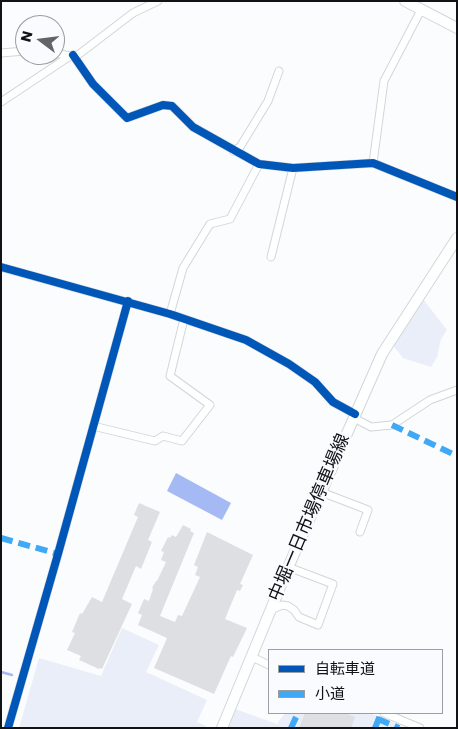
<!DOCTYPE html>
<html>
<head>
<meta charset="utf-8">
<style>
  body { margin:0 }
  #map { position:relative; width:458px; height:729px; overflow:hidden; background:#fbfcfd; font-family:Poppins,"Noto Sans JP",sans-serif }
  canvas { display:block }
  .frame { position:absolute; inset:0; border:2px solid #101216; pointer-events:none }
  .legend { position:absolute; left:268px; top:649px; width:175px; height:65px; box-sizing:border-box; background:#fafbfe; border:1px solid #9c9ea1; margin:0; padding:6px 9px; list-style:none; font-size:15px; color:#101216 }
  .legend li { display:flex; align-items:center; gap:10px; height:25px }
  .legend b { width:25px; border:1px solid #9c9ea1 }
  .north { position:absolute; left:15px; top:15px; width:50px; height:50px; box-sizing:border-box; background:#fafbfe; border:1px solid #9c9ea1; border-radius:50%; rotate:285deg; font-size:14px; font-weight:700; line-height:20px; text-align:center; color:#101216 }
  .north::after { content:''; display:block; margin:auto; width:18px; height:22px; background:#626467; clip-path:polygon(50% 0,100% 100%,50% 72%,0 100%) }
</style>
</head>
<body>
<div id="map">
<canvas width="458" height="729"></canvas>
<div class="frame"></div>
<ul class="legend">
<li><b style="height:6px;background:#0057b8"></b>自転車道</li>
<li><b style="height:6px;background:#3fa9f5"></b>小道</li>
</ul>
<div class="north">N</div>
</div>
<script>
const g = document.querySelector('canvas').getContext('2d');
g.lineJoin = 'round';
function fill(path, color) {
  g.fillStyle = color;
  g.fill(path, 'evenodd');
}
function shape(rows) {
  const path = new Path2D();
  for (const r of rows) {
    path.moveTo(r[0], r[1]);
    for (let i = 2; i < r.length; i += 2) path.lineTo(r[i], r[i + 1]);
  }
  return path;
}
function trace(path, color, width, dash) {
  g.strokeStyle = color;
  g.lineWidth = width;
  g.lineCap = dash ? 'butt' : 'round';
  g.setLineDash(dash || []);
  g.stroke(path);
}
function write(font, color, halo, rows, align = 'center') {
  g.font = font + ' Poppins,"Noto Sans JP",sans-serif';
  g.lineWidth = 5;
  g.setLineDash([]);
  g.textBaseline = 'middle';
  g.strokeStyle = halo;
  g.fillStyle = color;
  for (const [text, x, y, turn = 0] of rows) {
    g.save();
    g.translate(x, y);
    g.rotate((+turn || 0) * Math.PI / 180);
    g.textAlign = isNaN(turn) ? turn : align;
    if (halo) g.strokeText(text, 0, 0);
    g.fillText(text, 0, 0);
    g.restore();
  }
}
fill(shape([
  [423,299,447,330,441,339,437,357,431,367,403,358,392,344],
  [122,628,159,645,146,672,207,700,197,722,206,726,205,728,19,728,39,658,101,676],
  [235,709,277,724,285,713,370,713,406,728,227,728]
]), '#eaeef8');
fill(shape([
  [176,473,231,503,222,520,167,491]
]), '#a5baf4');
trace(shape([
  [1,672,12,675]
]), '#a5baf4', 2.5);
fill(shape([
  [139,503,160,512,148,540,152,542,141,569,136,566,122,599,132,604,102,669,100,668,99,669,79,660,81,656,67,650,75,633,72,632,80,613,82,614,92,597,102,602,138,517,134,515],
  [183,525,191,529,190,531,194,533,160,616,175,622,178,615,182,616,200,577,195,575,198,567,194,565,207,532,253,555,240,584,243,585,240,591,237,590,225,619,247,628,233,657,231,656,214,694,154,668,167,638,138,625,142,615,138,613,144,599,149,601,153,589,152,588,156,581,157,581,166,562,161,560,164,552,161,551,168,537,170,538,172,535,176,537],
  [305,713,345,713,355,717,351,728,299,728]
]), '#dddfe2');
const street = shape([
  [1,53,25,51],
  [55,53,70,56,78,55,133,13,158,1],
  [73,55,93,84,127,118,163,105,172,106,193,127,259,164,293,168,373,163,457,197],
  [1,102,70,56],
  [233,151,240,147,268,101,279,71],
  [373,163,384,81,421,10],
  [271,257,293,168],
  [1,267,170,314,246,340,289,364,315,382,333,402,355,414],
  [170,314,183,268,210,224,230,219,259,164],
  [354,418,371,427,392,425,430,400,457,390],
  [93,426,155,441,163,436,182,441,210,405,170,376,184,319],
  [321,492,368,510,360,532],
  [271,610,282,605,288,606,294,610,299,617,318,625,333,584,288,567],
  [252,657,269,665],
  [384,713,420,728],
  [8,728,58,554,128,301]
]);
const secondary = shape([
  [405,1,457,28],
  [222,728,290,563,382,354,457,238]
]);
trace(street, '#d4d5d8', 9);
trace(secondary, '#d4d5d8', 12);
trace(street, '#feffff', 7);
trace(secondary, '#feffff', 10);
trace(shape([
  [392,425,457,456],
  [1,538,58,554],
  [378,719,399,728],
  [291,728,298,713],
  [375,728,381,713]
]), '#3fa9f5', 6, [12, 6]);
trace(shape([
  [73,55,93,84,127,118,163,105,172,106,193,127,259,164,293,168,373,163,457,197],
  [1,267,170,314,246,340,289,364,315,382,333,402,355,414],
  [8,728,58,554,128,301]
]), '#0057b8', 8);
write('18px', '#101216', '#fafbfe', [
  ["中堀一日市場停車場線",310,518,-67]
]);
</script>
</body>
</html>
